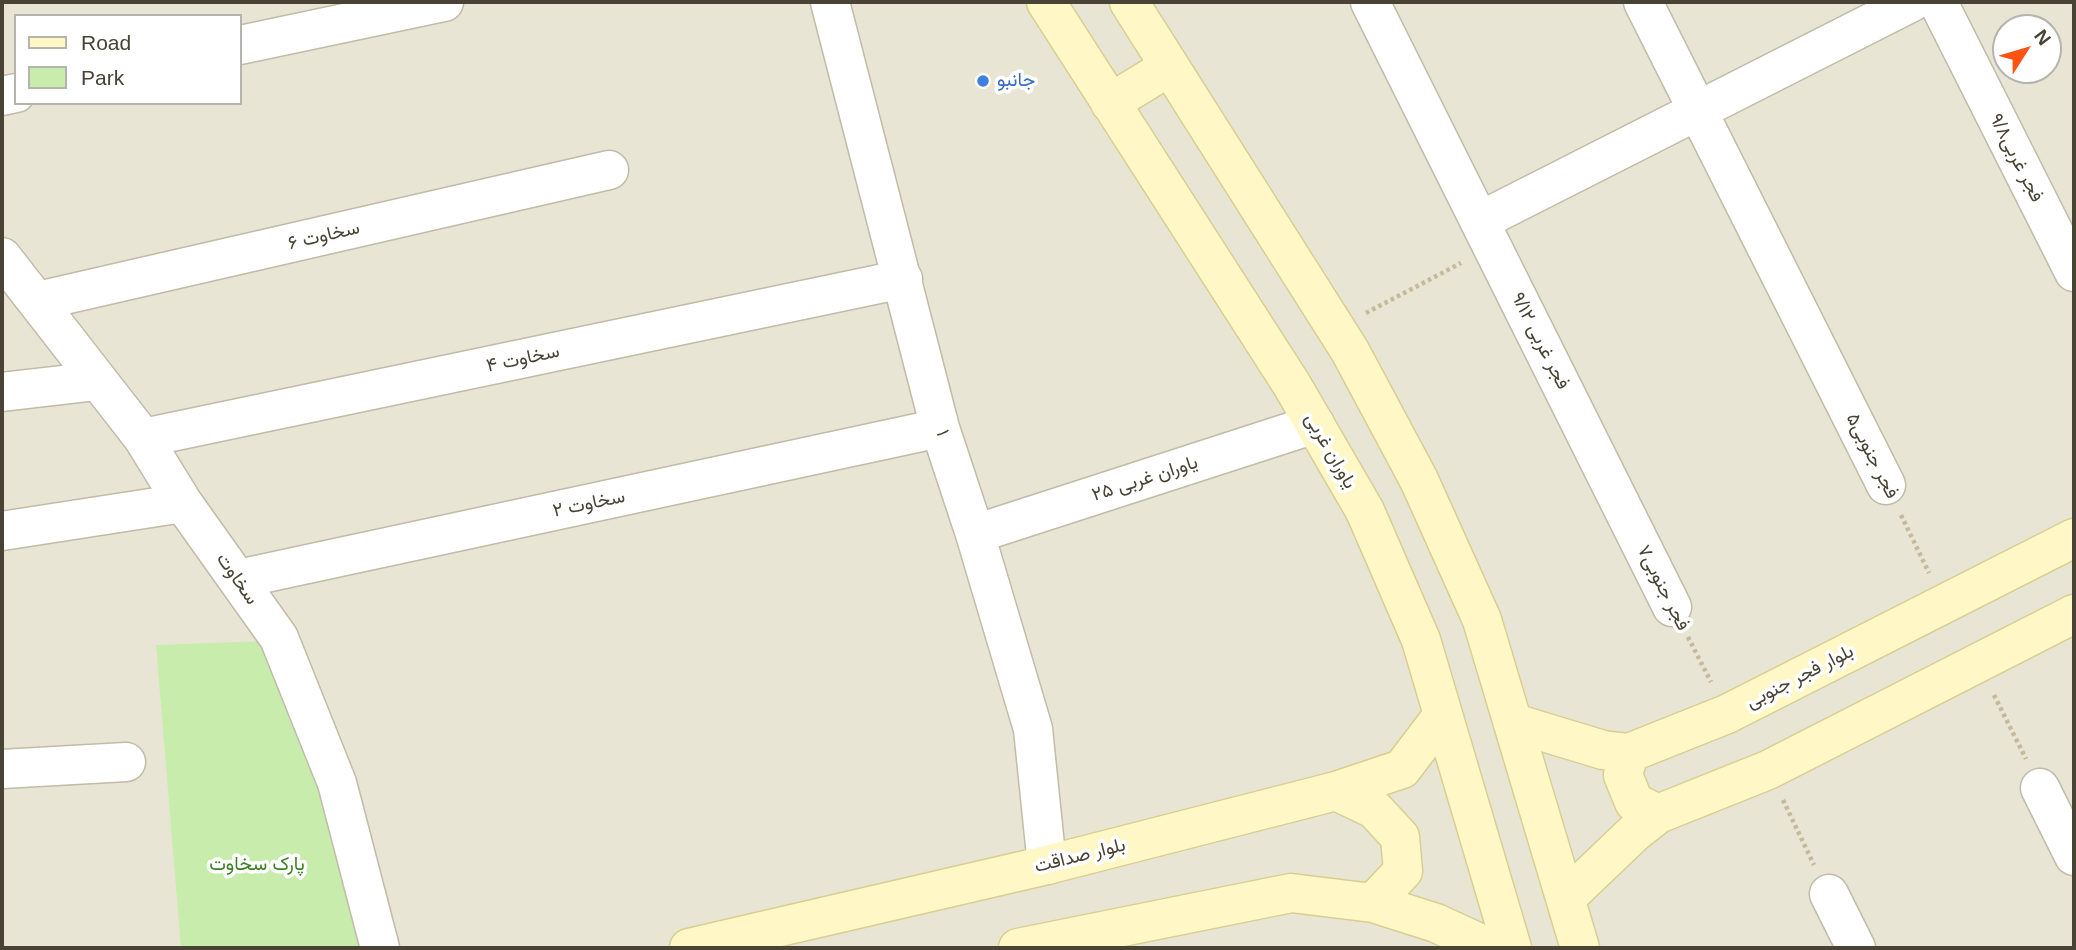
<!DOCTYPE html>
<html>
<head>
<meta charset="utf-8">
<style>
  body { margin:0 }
  #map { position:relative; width:2076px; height:950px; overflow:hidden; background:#f4f2e6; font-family:Helvetica,sans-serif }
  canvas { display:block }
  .frame { position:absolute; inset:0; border:4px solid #484335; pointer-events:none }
  .legend { position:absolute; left:14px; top:14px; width:228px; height:91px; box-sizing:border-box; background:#fff; border:2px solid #b6b4ae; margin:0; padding:9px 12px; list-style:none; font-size:21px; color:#484335 }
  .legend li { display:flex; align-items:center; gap:14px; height:35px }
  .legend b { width:35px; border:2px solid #b6b4ae }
  .north { position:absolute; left:1992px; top:14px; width:70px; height:70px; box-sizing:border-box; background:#fff; border:2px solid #b6b4ae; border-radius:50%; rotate:53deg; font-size:19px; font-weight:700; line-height:28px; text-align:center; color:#484335 }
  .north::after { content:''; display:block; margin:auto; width:24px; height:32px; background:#ff5213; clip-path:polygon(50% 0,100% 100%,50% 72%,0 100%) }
</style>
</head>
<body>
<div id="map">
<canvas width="2076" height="950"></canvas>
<div class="frame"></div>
<ul class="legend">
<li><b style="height:9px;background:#fff8c6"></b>Road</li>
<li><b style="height:19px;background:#c8ecac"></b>Park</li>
</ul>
<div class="north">N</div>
</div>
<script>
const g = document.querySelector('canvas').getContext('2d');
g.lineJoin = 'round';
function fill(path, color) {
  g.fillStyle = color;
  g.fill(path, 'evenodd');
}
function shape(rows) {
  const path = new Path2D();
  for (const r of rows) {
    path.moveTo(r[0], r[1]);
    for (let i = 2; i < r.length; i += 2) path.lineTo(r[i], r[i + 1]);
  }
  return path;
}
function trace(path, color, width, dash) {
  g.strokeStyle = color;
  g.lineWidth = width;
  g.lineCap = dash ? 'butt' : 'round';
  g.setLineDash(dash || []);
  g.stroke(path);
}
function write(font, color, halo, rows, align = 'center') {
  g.font = font + ' Helvetica,Vazirmatn,sans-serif';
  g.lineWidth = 7;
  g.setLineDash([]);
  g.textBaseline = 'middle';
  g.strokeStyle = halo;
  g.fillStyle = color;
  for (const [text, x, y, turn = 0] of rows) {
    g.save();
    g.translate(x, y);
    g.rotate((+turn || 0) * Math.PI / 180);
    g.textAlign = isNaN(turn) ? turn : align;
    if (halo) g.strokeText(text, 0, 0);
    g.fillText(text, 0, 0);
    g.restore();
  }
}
fill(shape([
  [2,2,2074,2,2074,948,2,948],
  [16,16,240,16,240,103,16,103],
  [2006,28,2048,28,2048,70,2006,70]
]), '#e9e5d4');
fill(shape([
  [267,641,322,787,365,948,181,948,156,645]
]), '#c8ecac');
const minor = shape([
  [830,2,940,428,975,534,1033,729,1047,865],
  [1370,2,1672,607],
  [1643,2,1886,485],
  [1938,2,2074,272],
  [240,45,444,2],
  [2,96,16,93],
  [1480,221,1912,2],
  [2,257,143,438,183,503,279,638,337,783,380,948],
  [38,301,609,170],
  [2,392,97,381],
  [143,438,903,279],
  [2,531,183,503],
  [975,534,1315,424],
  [238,579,940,428],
  [2,769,126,762],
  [2040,788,2074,856],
  [1829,894,1856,948]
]);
const secondary = shape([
  [1046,2,1292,385,1365,511,1421,640,1512,948],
  [1129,2,1350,351,1419,480,1482,620,1580,948],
  [1110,103,1169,67],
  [1514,723,1603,750,1629,753,1727,714,2074,538],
  [1629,753,1623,775,1634,802,1658,814],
  [1336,791,1374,809,1400,837,1403,871,1373,903],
  [1566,898,1635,832,1658,814,1768,770,2074,614],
  [689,948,1047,865,1336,791,1402,769,1443,715],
  [1018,948,1291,893,1373,903,1436,923,1490,948]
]);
trace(minor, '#c1bba8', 41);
trace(secondary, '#d8ce92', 41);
trace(shape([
  [1366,313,1461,263],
  [1901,515,1929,573],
  [1688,637,1711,682],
  [1994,695,2026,759],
  [1783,800,1814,865]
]), '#c4b998', 4.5, [3.5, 3.5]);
trace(minor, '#fff', 38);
trace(secondary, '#fff8c6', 38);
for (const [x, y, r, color] of [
  [983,81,7,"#3f7fe0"]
]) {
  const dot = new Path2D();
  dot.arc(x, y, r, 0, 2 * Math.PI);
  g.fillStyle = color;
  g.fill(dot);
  trace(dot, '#fff', 2.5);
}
write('19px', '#366cbe', '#fff', [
  ["جانبو",997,81]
], 'left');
write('19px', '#484335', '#fff', [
  ["فجر غربی۹/۸",2016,158,63],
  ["سخاوت ۶",324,236,-13],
  ["۹/۱۲ فجر غربی",1540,341,63],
  ["سخاوت ۴",523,359,-12],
  ["۱",942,433,73],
  ["یاوران غربی",1330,451,60],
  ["فجر جنوبی۵",1872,456,63],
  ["یاوران غربی ۲۵",1145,479,-18],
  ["سخاوت ۲",589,504,-12],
  ["سخاوت",237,579,55],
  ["فجر جنوبی۷",1663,588,63],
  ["بلوار فجر جنوبی",1800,677,-27],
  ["بلوار صداقت",1080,856,-14]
]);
write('19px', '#3b7f23', '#fff', [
  ["پارک سخاوت",257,865]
]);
</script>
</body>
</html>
